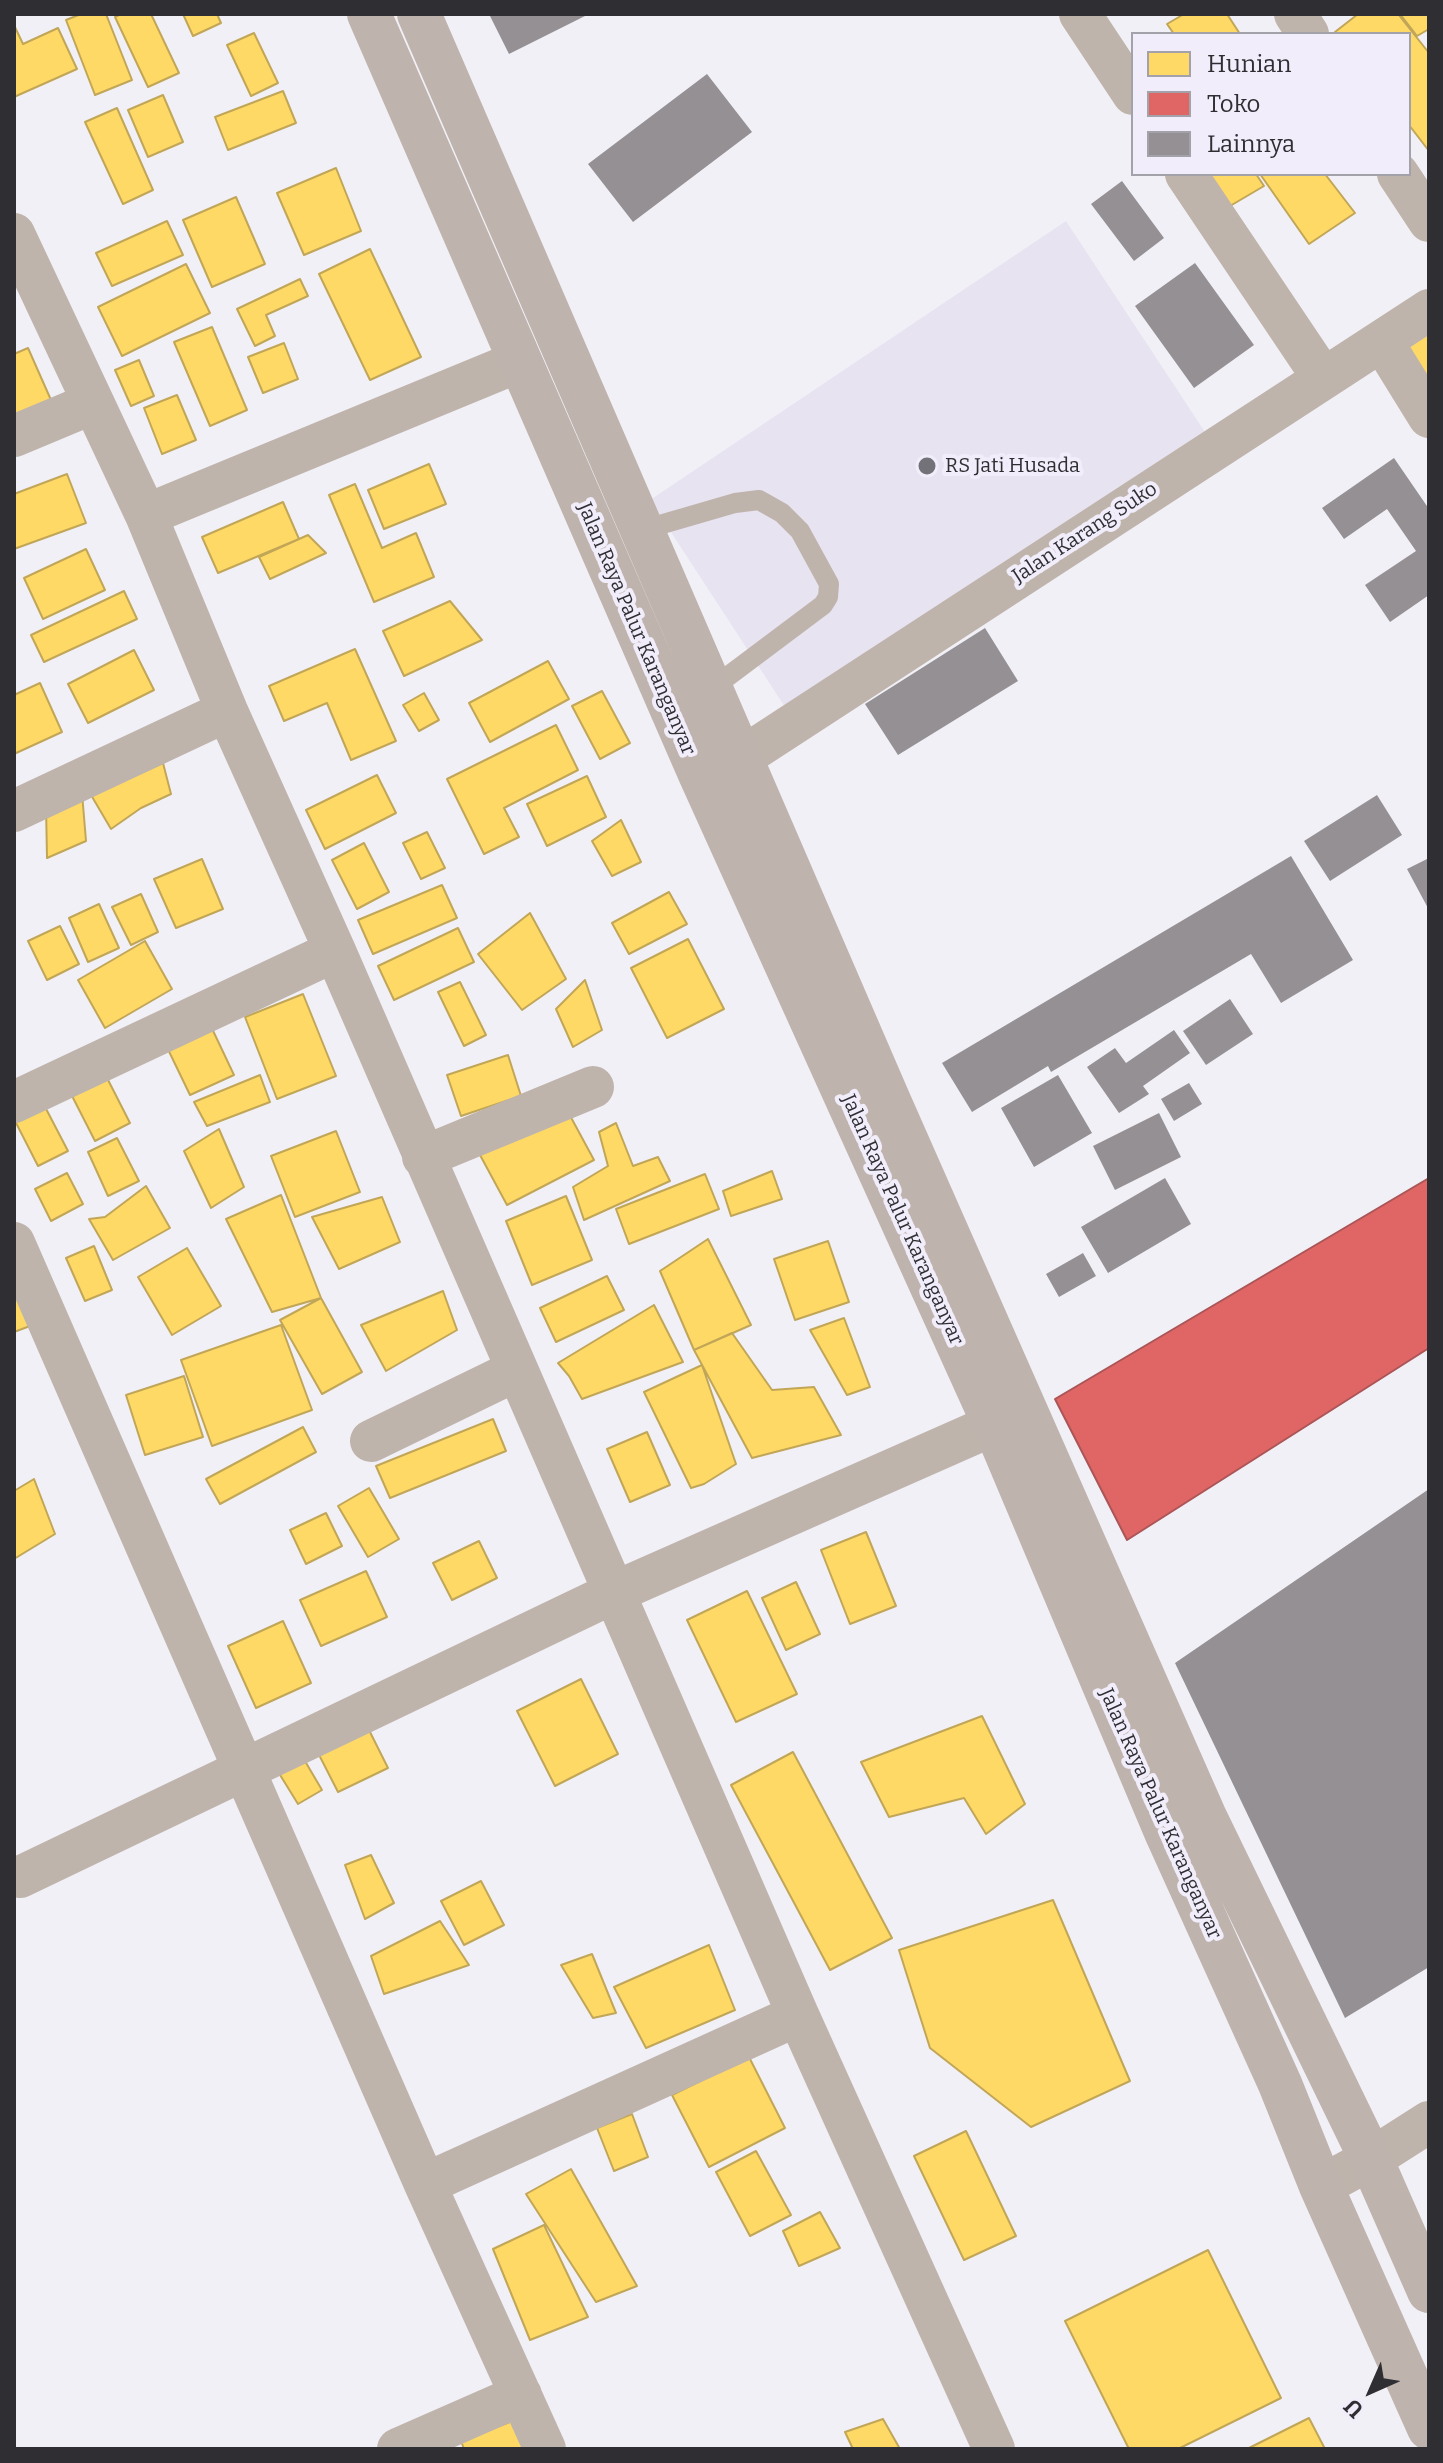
<!DOCTYPE html>
<html>
<head>
<meta charset="utf-8">
<style>
  body { margin:0 }
  #map { position:relative; width:1443px; height:2463px; overflow:hidden; background:#f2f0f7; font-family:Bitter,serif }
  canvas { display:block }
  .frame { position:absolute; inset:0; border:16px solid #2f2e33; pointer-events:none }
  .legend { position:absolute; left:1131px; top:32px; width:280px; height:144px; box-sizing:border-box; background:#f1edfa; border:2px solid #a3a1aa; margin:0; padding:10px 14px; list-style:none; font-size:24px; color:#2f2e33 }
  .legend li { display:flex; align-items:center; gap:16px; height:40px }
  .legend b { width:40px; border:2px solid #a3a1aa }
  .north { position:absolute; left:1331px; top:2351px; width:80px; height:80px; -webkit-text-stroke:6px #f1edfa; paint-order:stroke; rotate:225deg; font-size:22px; font-weight:700; line-height:32px; text-align:center; color:#2f2e33 }
  .north::after { content:''; display:block; margin:auto; width:28px; height:36px; background:#2f2e33; clip-path:polygon(50% 0,100% 100%,50% 72%,0 100%) }
</style>
</head>
<body>
<div id="map">
<canvas width="1443" height="2463"></canvas>
<div class="frame"></div>
<ul class="legend">
<li><b style="height:22px;background:#ffd966"></b>Hunian</li>
<li><b style="height:22px;background:#e06666"></b>Toko</li>
<li><b style="height:22px;background:#949093"></b>Lainnya</li>
</ul>
<div class="north">U</div>
</div>
<script>
const g = document.querySelector('canvas').getContext('2d');
g.lineJoin = 'round';
function fill(path, color) {
  g.fillStyle = color;
  g.fill(path, 'evenodd');
}
function shape(rows) {
  const path = new Path2D();
  for (const r of rows) {
    path.moveTo(r[0], r[1]);
    for (let i = 2; i < r.length; i += 2) path.lineTo(r[i], r[i + 1]);
  }
  return path;
}
function trace(path, color, width, dash) {
  g.strokeStyle = color;
  g.lineWidth = width;
  g.lineCap = dash ? 'butt' : 'round';
  g.setLineDash(dash || []);
  g.stroke(path);
}
function write(font, color, halo, rows, align = 'center') {
  g.font = font + ' Bitter,serif';
  g.lineWidth = 8;
  g.setLineDash([]);
  g.textBaseline = 'middle';
  g.strokeStyle = halo;
  g.fillStyle = color;
  for (const [text, x, y, turn = 0] of rows) {
    g.save();
    g.translate(x, y);
    g.rotate((+turn || 0) * Math.PI / 180);
    g.textAlign = isNaN(turn) ? turn : align;
    if (halo) g.strokeText(text, 0, 0);
    g.fillText(text, 0, 0);
    g.restore();
  }
}
fill(shape([
  [1066,221,1205,432,785,707,650,500]
]), '#e7e3f1');
const homes = shape([
  [81,14,106,14,132,80,95,95,66,20,81,14],
  [121,14,151,14,179,73,148,87,115,17,121,14],
  [183,14,217,14,221,23,193,36,183,14],
  [1184,14,1227,14,1240,34,1174,34,1167,24,1184,14],
  [1358,14,1398,14,1429,53,1429,151,1409,125,1409,34,1336,34,1335,32,1358,14],
  [1400,14,1429,14,1429,29,1417,36,1400,14],
  [14,25,23,44,58,28,77,69,14,97,14,25],
  [254,33,278,83,251,96,227,45,254,33],
  [283,91,296,123,228,150,215,117,283,91],
  [163,95,183,142,148,157,128,110,163,95],
  [117,108,153,190,123,204,85,122,117,108],
  [336,168,361,231,304,255,277,193,336,168],
  [1209,174,1256,174,1264,186,1230,206,1209,174],
  [1260,174,1325,174,1355,213,1309,244,1260,174],
  [236,197,265,264,212,287,183,220,236,197],
  [167,221,183,255,112,286,96,253,167,221],
  [370,249,421,357,370,380,319,274,370,249],
  [186,264,210,313,122,356,98,307,186,264],
  [300,279,308,296,266,315,275,336,255,346,237,309,300,279],
  [1429,323,1429,394,1397,342,1429,323],
  [212,327,247,410,210,426,174,342,212,327],
  [284,343,298,379,263,393,248,357,284,343],
  [28,348,51,400,14,417,14,354,28,348],
  [139,360,154,396,131,406,115,370,139,360],
  [177,395,196,440,162,454,144,408,177,395],
  [429,464,446,504,384,529,368,490,429,464],
  [67,474,86,523,14,549,14,494,67,474],
  [355,484,382,548,416,533,434,577,374,602,329,495,355,484],
  [283,502,299,539,218,573,202,537,283,502],
  [308,535,326,553,270,579,259,557,308,535],
  [86,549,105,590,43,619,24,578,86,549],
  [124,591,137,619,44,662,31,635,124,591],
  [450,601,482,640,404,676,383,631,450,601],
  [355,649,396,741,351,760,327,703,284,721,269,686,355,649],
  [134,650,154,690,88,723,68,684,134,650],
  [548,661,569,699,490,742,469,703,548,661],
  [40,683,62,732,14,754,14,695,40,683],
  [602,691,630,743,600,759,572,706,602,691],
  [424,693,439,720,419,731,403,705,424,693],
  [556,725,578,770,504,808,519,837,484,854,447,779,556,725],
  [163,763,171,794,141,808,111,829,91,795,163,763],
  [377,775,396,813,325,849,306,810,377,775],
  [587,776,606,817,547,846,527,804,587,776],
  [82,793,86,841,47,858,46,806,82,793],
  [621,820,641,862,612,876,592,841,621,820],
  [427,832,445,868,421,879,403,843,427,832],
  [364,843,389,892,357,909,332,860,364,843],
  [202,859,223,909,176,928,154,879,202,859],
  [442,885,457,918,373,954,358,920,442,885],
  [669,892,687,924,629,954,612,923,669,892],
  [141,894,158,932,131,945,112,907,141,894],
  [99,904,119,948,88,962,69,918,99,904],
  [530,913,566,979,522,1010,478,954,530,913],
  [60,926,79,964,47,980,28,941,60,926],
  [458,928,474,962,394,1000,378,966,458,928],
  [688,939,724,1009,667,1038,631,968,688,939],
  [145,941,172,989,105,1028,78,980,145,941],
  [585,980,602,1030,573,1047,556,1009,585,980],
  [460,982,486,1035,464,1046,438,992,460,982],
  [303,994,336,1076,277,1099,245,1017,303,994],
  [207,1018,234,1075,190,1095,163,1039,207,1018],
  [508,1055,521,1096,461,1116,447,1075,508,1055],
  [104,1072,130,1123,95,1141,69,1090,104,1072],
  [260,1075,270,1102,207,1126,194,1102,260,1075],
  [43,1103,68,1151,38,1166,14,1119,43,1103],
  [567,1110,594,1160,507,1205,480,1155,567,1110],
  [616,1123,633,1166,658,1157,670,1181,584,1220,573,1187,608,1166,599,1132,616,1123],
  [219,1129,244,1187,211,1208,184,1151,219,1129],
  [336,1131,360,1192,295,1217,271,1156,336,1131],
  [117,1138,139,1181,108,1196,88,1152,117,1138],
  [772,1171,782,1199,731,1216,723,1191,772,1171],
  [67,1173,83,1204,51,1221,35,1189,67,1173],
  [705,1174,719,1209,629,1244,616,1209,705,1174],
  [146,1186,170,1228,113,1260,89,1219,105,1217,146,1186],
  [281,1195,321,1298,272,1312,226,1219,281,1195],
  [566,1196,592,1260,532,1285,506,1221,566,1196],
  [382,1197,400,1242,339,1269,312,1217,382,1197],
  [708,1239,751,1325,694,1350,660,1271,708,1239],
  [828,1241,849,1302,795,1320,774,1259,828,1241],
  [94,1246,112,1290,85,1301,66,1258,94,1246],
  [187,1248,221,1306,172,1335,138,1277,187,1248],
  [607,1276,624,1310,556,1342,540,1308,607,1276],
  [14,1281,30,1326,14,1332,14,1281],
  [443,1291,457,1330,386,1371,361,1325,443,1291],
  [321,1298,362,1372,322,1394,280,1320,321,1298],
  [654,1305,683,1362,582,1399,569,1376,558,1363,654,1305],
  [844,1318,870,1387,847,1395,810,1330,844,1318],
  [281,1325,312,1410,212,1446,181,1360,281,1325],
  [732,1333,772,1390,814,1387,841,1435,752,1458,694,1350,732,1333],
  [702,1365,736,1464,704,1484,691,1488,644,1392,702,1365],
  [184,1376,203,1437,145,1455,126,1395,184,1376],
  [493,1419,506,1451,390,1498,376,1466,493,1419],
  [303,1427,316,1452,220,1504,206,1479,303,1427],
  [647,1432,670,1485,630,1502,607,1449,647,1432],
  [34,1479,55,1534,14,1559,14,1491,34,1479],
  [369,1488,399,1539,368,1557,338,1506,369,1488],
  [326,1513,342,1546,306,1564,290,1530,326,1513],
  [866,1532,896,1606,850,1624,821,1550,866,1532],
  [479,1541,497,1578,452,1600,433,1563,479,1541],
  [366,1571,387,1617,321,1646,300,1600,366,1571],
  [796,1582,820,1634,786,1650,762,1598,796,1582],
  [747,1591,797,1694,736,1722,687,1620,747,1591],
  [283,1621,311,1683,256,1708,228,1646,283,1621],
  [581,1679,618,1754,555,1786,517,1711,581,1679],
  [982,1716,1025,1804,986,1834,964,1798,889,1817,861,1762,982,1716],
  [365,1722,388,1768,338,1792,315,1747,365,1722],
  [793,1752,892,1938,830,1970,731,1785,793,1752],
  [302,1756,322,1790,298,1804,277,1770,302,1756],
  [371,1855,394,1903,365,1919,345,1865,371,1855],
  [481,1881,504,1925,464,1945,441,1901,481,1881],
  [1053,1900,1130,2081,1031,2127,930,2048,899,1950,1053,1900],
  [440,1921,469,1965,384,1994,371,1956,440,1921],
  [709,1945,735,2010,646,2048,614,1987,709,1945],
  [592,1954,616,2013,593,2018,561,1965,592,1954],
  [749,2057,785,2128,709,2167,672,2095,749,2057],
  [632,2114,648,2157,614,2171,597,2128,632,2114],
  [966,2131,1016,2236,964,2260,914,2156,966,2131],
  [756,2151,791,2215,750,2236,716,2172,756,2151],
  [571,2169,637,2286,596,2302,526,2194,571,2169],
  [820,2212,840,2248,799,2266,783,2231,820,2212],
  [544,2225,588,2317,530,2340,493,2249,544,2225],
  [1208,2250,1281,2398,1178,2449,1129,2449,1065,2321,1208,2250],
  [520,2418,531,2449,464,2449,461,2441,520,2418],
  [1309,2418,1325,2449,1247,2449,1309,2418],
  [883,2419,900,2449,853,2449,845,2432,883,2419]
]);
fill(homes, '#ffd966');
trace(homes, '#c1a657', 2);
const shops = shape([
  [1429,1178,1429,1348,1127,1540,1055,1399,1429,1178]
]);
fill(shops, '#e06666');
trace(shops, '#ab5557', 2);
fill(shape([
  [489,14,589,14,509,54],
  [707,74,752,132,633,222,588,164],
  [1122,181,1164,238,1134,261,1091,204],
  [1195,263,1254,345,1194,388,1135,306],
  [1394,458,1429,509,1429,595,1390,622,1365,585,1416,551,1387,509,1344,539,1322,508],
  [985,628,1018,681,898,755,865,704],
  [1377,795,1402,835,1330,881,1304,841],
  [1291,856,1353,960,1281,1003,1251,954,1051,1072,1048,1066,972,1112,942,1063],
  [1429,858,1429,910,1407,869],
  [1230,999,1253,1034,1206,1065,1183,1031],
  [1174,1030,1190,1053,1143,1086,1149,1094,1119,1113,1087,1067,1115,1048,1126,1063],
  [1058,1075,1092,1133,1034,1167,1001,1108],
  [1189,1083,1202,1104,1174,1121,1161,1099],
  [1159,1113,1181,1157,1115,1190,1093,1146],
  [1165,1178,1191,1224,1108,1273,1081,1227],
  [1083,1253,1096,1276,1059,1297,1046,1274],
  [1429,1489,1429,1967,1345,2018,1175,1663]
]), '#949093');
trace(shape([
  [642,530,735,503,759,500,782,513,800,531,829,584,828,597,823,605,711,689]
]), '#bfb4ac', 20);
trace(shape([
  [1080,14,1133,94],
  [1295,14,1308,34],
  [1186,174,1323,378],
  [1398,174,1429,221],
  [14,234,146,515,227,711,335,951,798,2015,994,2449],
  [1382,341,1429,417],
  [14,436,93,403],
  [146,515,520,361],
  [708,771,741,758,1429,310],
  [14,811,227,711],
  [14,1102,335,951],
  [423,1157,593,1087],
  [14,1243,425,2184,545,2449],
  [371,1441,517,1370],
  [20,1877,615,1592,1025,1411],
  [425,2184,798,2015],
  [1321,2186,1371,2159,1429,2122],
  [398,2449,521,2395]
]), '#bfb4ac', 42);
trace(shape([
  [369,14,700,774,994,1424,1166,1832,1280,2084,1321,2186,1429,2428],
  [419,14,889,1101,1204,1815,1371,2159,1429,2291]
]), '#bfb4ad', 44);
for (const [x, y, r, color] of [
  [927,466,10,"#737278"]
]) {
  const dot = new Path2D();
  dot.arc(x, y, r, 0, 2 * Math.PI);
  g.fillStyle = color;
  g.fill(dot);
  trace(dot, '#f1edfa', 3);
}
write('20px', '#2f2e33', '#f1edfa', [
  ["RS Jati Husada",945,466]
], 'left');
write('20px', '#2f2e33', '#f1edfa', [
  ["Jalan Karang Suko",1085,533,-33],
  ["Jalan Raya Palur Karanganyar",636,629,67],
  ["Jalan Raya Palur Karanganyar",902,1220,66],
  ["Jalan Raya Palur Karanganyar",1160,1814,66]
]);
</script>
</body>
</html>
